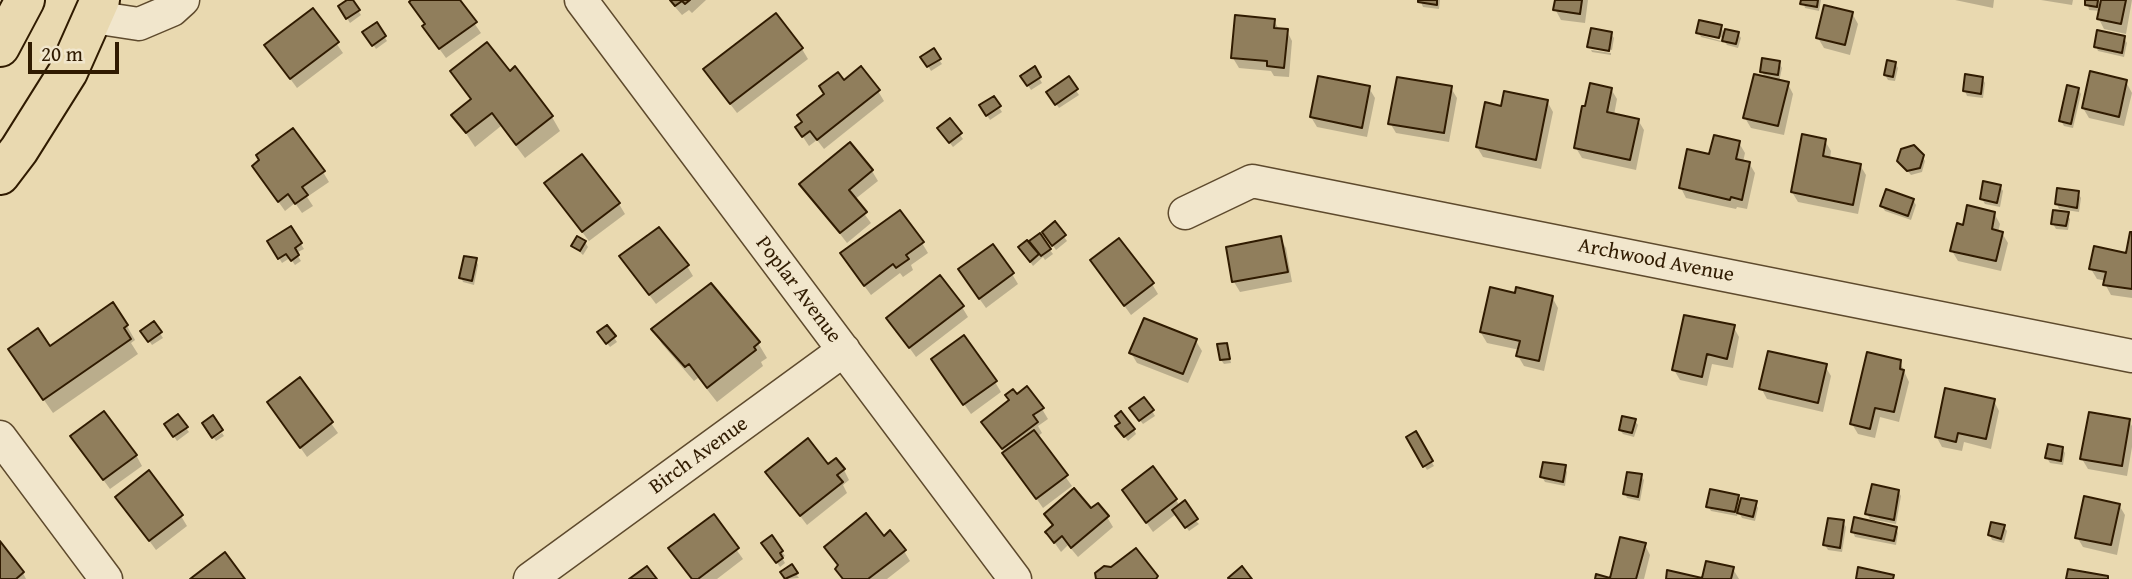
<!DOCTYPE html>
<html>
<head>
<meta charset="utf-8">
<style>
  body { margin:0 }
  #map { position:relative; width:2132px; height:579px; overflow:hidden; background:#e9d9b0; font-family:"Gentium Book Plus",serif }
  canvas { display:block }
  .scale { position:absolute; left:28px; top:42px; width:91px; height:32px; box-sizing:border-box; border:4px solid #301b01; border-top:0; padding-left:9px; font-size:21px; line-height:24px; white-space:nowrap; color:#301b01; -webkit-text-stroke:5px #f1e6cc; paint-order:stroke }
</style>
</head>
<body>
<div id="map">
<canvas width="2132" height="579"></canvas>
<div class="scale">20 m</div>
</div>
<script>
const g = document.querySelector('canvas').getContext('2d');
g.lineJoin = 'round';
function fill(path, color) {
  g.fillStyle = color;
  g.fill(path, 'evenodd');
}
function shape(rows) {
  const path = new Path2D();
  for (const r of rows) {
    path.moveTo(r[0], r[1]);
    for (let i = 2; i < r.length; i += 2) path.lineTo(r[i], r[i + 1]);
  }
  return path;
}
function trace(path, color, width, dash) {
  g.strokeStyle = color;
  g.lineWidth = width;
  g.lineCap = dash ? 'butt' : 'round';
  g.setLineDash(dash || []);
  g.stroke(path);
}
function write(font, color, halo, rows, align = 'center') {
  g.font = font + ' "Gentium Book Plus",serif';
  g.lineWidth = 5;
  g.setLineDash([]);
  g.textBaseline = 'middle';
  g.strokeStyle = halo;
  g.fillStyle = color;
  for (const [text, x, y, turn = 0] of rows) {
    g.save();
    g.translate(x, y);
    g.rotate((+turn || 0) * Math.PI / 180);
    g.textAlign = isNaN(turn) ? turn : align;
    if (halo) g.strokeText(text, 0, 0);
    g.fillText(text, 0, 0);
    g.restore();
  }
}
fill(shape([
  [351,0,361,15,350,23,340,7],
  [414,0,458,0,481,33,446,58,430,36],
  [669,0,706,0,692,13,689,10,682,15],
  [1420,0,1440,0,1439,9,1423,7],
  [1557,0,1588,0,1585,23,1561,20,1555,9],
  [1803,0,1821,0,1819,11,1805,8],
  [1955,0,1994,0,1993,8],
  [2041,0,2073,0,2072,5],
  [2087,0,2101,0,2102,2,2103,0,2132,0,2126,34,2104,29,2099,19,2100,11,2089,10],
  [313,10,343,53,297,88,266,46],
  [1852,13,1858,24,1850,55,1824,48,1818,38],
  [1274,20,1279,30,1287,31,1292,41,1289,77,1274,76,1271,71,1239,68,1233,58],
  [1701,22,1721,27,1725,35,1726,31,1738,33,1741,38,1738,48,1727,45,1724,41,1727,42,1728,39,1699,32,1699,34,1698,32],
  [377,25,387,41,376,49,365,32],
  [1592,30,1611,34,1614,38,1612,50,1590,46,1590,48,1589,47],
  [1700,35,1721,41,1721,42,1701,37],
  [2124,38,2127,43,2124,57,2098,51,2096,46],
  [802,49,808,59,737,113,711,79],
  [1591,50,1611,53,1611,55,1592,52],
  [933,51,942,64,931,71,923,57],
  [1779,63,1782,68,1779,82,1788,84,1793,94,1784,135,1751,128,1745,118,1766,79,1762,72],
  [1895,63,1898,68,1895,81,1888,80,1885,75],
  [1034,69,1042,83,1031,90,1022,76],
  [452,72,509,73,552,117,560,131,525,158,501,126,475,147,454,115,472,101],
  [1982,78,1985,83,1983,98,1967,96,1965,91],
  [1068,79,1079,95,1059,108,1051,97],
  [844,82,878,91,884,101,824,149,817,140,809,146,797,128],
  [2126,82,2132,93,2124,126,2089,118,2083,108],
  [1369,88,1375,98,1367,137,1317,127,1311,117],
  [1451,88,1457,98,1449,142,1396,133,1390,123],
  [1611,89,1617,99,1614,115,1638,120,1644,130,1636,170,1582,158,1576,148],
  [2078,89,2081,94,2073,128,2064,126,2061,121],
  [993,98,1002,112,990,120,981,106],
  [1547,101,1553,112,1541,169,1483,157,1477,147,1502,108],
  [949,121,963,139,953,147,942,133],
  [1825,141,1831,151,1830,159,1860,165,1866,175,1858,214,1798,202,1792,192],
  [1739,143,1745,153,1743,162,1749,163,1755,173,1747,209,1737,207,1736,209,1686,198,1681,188,1711,156],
  [1922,156,1925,161,1922,172,1911,175,1899,161],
  [872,171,878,181,854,200,871,223,847,243,801,184],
  [323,172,329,182,307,197,313,206,302,213,295,203,285,211,260,176],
  [2000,186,2003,191,2000,207,1985,204,1982,199],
  [552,193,619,204,625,214,589,241],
  [2078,193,2081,198,2079,212,2059,209,2057,204],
  [1913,200,1916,205,1911,220,1885,211,1882,206],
  [1994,213,2000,224,1998,232,2002,233,2008,243,2001,271,1958,261,1952,251,1964,227],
  [2067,214,2070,219,2068,230,2056,229,2053,224],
  [1055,224,1067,241,1056,250,1047,237],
  [291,228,304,249,296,253,301,261,295,265,290,258,282,263,269,242],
  [2132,234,2132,298,2111,295,2105,284,2106,281,2097,279,2091,269,2127,255],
  [1039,236,1053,254,1045,260,1043,257,1033,266,1020,248],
  [1280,238,1286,248,1292,282,1240,292,1234,282,1228,248],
  [585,242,588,247,583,255,573,246],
  [922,243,928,253,911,265,913,270,903,277,900,273,871,295,848,264],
  [476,260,478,265,474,285,463,282,461,277],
  [1092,261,1152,284,1158,294,1131,315],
  [687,266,693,276,656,304,628,267],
  [1012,274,1018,284,986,308,966,280],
  [1491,289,1516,295,1552,297,1558,308,1544,371,1524,366,1518,356,1520,350,1487,343,1481,333],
  [962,307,968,317,916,357,888,318],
  [154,324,163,338,152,345,142,331],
  [127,326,135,340,131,343,138,354,53,413,19,364,49,348],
  [1733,326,1739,337,1733,368,1712,364,1707,386,1680,380,1674,370],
  [607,327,617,342,610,347,602,337],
  [654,330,758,343,767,358,761,362,763,366,717,402,698,378,694,381,662,344],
  [1196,341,1202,351,1188,383,1137,363,1131,353],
  [1226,344,1231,363,1224,364,1221,360],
  [1900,362,1909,382,1899,422,1880,417,1875,438,1858,434,1852,424],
  [1825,366,1831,376,1823,412,1767,399,1761,388],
  [939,369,995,382,1001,392,971,414],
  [300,380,338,433,307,457,269,403],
  [1017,397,1042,409,1048,419,1038,426,1042,433,1037,437,1072,486,1043,508,983,422],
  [1994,401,1999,411,1991,449,1964,442,1962,451,1942,447,1936,436],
  [1152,411,1155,416,1143,424,1134,413],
  [1635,421,1638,425,1634,437,1623,434,1620,430],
  [2129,421,2132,426,2132,447,2127,476,2088,469,2082,459],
  [186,428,189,432,177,441,169,429],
  [1134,430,1136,434,1128,441,1120,431],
  [222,433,224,436,216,441,214,438],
  [1415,434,1434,466,1427,470,1408,438],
  [72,437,136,455,142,466,110,489],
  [2062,449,2065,453,2063,465,2050,463,2047,458],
  [828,467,844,470,849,480,843,485,847,493,807,525,767,473],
  [1565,467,1567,472,1565,486,1545,482,1542,477],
  [1641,476,1644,480,1640,501,1627,498,1625,493],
  [1124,491,1176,500,1180,506,1199,524,1189,531,1176,514,1153,532],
  [1898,491,1901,496,1896,524,1870,519,1867,514],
  [1738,496,1741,503,1755,503,1758,508,1755,521,1742,518,1738,511,1737,516,1711,511,1708,506],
  [117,497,181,516,187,526,156,550],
  [2119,505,2125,515,2117,555,2083,547,2077,537],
  [1091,511,1107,517,1113,527,1078,557,1068,545,1061,552,1047,532,1054,526,1046,514],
  [713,517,743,559,717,579,692,579],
  [1843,522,1846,527,1842,552,1828,550,1825,545],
  [2004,527,2007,531,2004,543,1992,540,1990,535],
  [1896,528,1898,533,1896,545,1855,537,1853,532],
  [772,538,785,556,782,558,785,563,780,567,766,548],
  [883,538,904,551,910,561,887,579,843,579,837,569,839,567,826,547],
  [0,544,23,573,26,579,0,579],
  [1645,545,1650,555,1644,579,1612,579],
  [1733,569,1739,579,1704,579],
  [782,573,796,574,799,578,786,579]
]), '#0003');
const building = shape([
  [347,0,353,0,360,10,346,19,338,6,347,0],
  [411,0,460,0,477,22,439,49,422,26,425,24,409,2,411,0],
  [670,0,690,0,685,4,682,1,675,6,670,0],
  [1418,0,1437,0,1437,5,1418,2,1418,0],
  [1555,0,1582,0,1580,14,1553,10,1555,0],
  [1801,0,1818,0,1817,7,1800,4,1801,0],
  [2085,0,2098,0,2097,7,2085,5,2085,0],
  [2101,0,2126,0,2121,24,2097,19,2101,0],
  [1824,5,1853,12,1845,45,1816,38,1824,5],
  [313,8,339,42,290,79,264,45,313,8],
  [776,13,803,48,730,104,703,69,776,13],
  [1235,15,1275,19,1274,28,1288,29,1284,68,1267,66,1267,61,1231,58,1235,15],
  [1699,20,1722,25,1719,38,1696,33,1699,20],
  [377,22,386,36,372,46,362,32,377,22],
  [1591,28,1612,32,1609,51,1587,47,1591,28],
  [1725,29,1739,32,1736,44,1722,41,1725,29],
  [2097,30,2125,36,2122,53,2094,47,2097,30],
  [487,42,510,71,515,66,553,116,516,145,492,113,466,133,451,115,471,99,450,71,487,42],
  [934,48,941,59,927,67,920,57,934,48],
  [1762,58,1780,61,1778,75,1760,72,1762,58],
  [1887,60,1896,62,1893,77,1884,75,1887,60],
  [861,66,880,90,817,140,810,131,802,137,795,127,802,122,797,115,824,94,819,86,838,72,844,80,861,66],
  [1035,66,1041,77,1027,86,1020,76,1035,66],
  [2090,71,2127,80,2119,117,2082,108,2090,71],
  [1754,74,1789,82,1778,126,1743,118,1754,74],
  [1965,74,1983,77,1981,94,1963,91,1965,74],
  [1069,76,1078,89,1055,105,1046,92,1069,76],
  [1318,76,1370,86,1362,128,1310,117,1318,76],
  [1397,77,1452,86,1444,133,1388,124,1397,77],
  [1590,83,1612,88,1607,112,1639,119,1630,160,1574,148,1582,106,1585,106,1590,83],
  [2067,85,2079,88,2071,124,2059,121,2067,85],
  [1504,91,1548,100,1536,160,1476,147,1485,102,1501,106,1504,91],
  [994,96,1001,106,986,116,979,105,994,96],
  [950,118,962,133,949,143,937,128,950,118],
  [293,128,325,171,302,187,308,195,295,204,288,194,278,202,252,166,259,160,256,155,293,128],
  [1802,134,1826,139,1823,156,1861,164,1853,205,1791,192,1802,134],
  [1714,135,1740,141,1736,159,1750,162,1742,200,1731,197,1730,200,1679,188,1687,149,1709,154,1714,135],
  [850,142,873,170,849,190,867,212,840,233,799,184,850,142],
  [1914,145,1924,155,1920,168,1907,171,1897,161,1901,149,1914,145],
  [582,154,620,203,582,232,544,183,582,154],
  [1983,181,2001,185,1997,203,1980,199,1983,181],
  [2057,188,2079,191,2077,208,2055,204,2057,188],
  [1886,189,1914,199,1908,216,1880,206,1886,189],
  [1967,205,1995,212,1992,229,2003,232,1996,261,1950,251,1957,223,1963,225,1967,205],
  [900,210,924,242,906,255,909,259,896,268,893,264,864,286,840,253,900,210],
  [2053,210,2069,212,2066,226,2051,224,2053,210],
  [1055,221,1066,235,1052,246,1042,232,1055,221],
  [291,226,302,243,295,248,299,255,291,261,286,254,278,259,267,241,291,226],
  [659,227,689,265,649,295,619,256,659,227],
  [2130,232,2132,232,2132,289,2103,285,2106,272,2089,269,2094,246,2126,253,2130,232],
  [1040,233,1051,249,1041,256,1029,241,1040,233],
  [577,236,586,241,580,251,571,246,577,236],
  [1281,236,1288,272,1232,282,1226,247,1281,236],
  [1119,238,1154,283,1124,306,1090,260,1119,238],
  [1027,240,1039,254,1030,262,1018,247,1027,240],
  [993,244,1014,273,979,299,958,269,993,244],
  [464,256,477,258,472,281,459,278,464,256],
  [940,275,964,306,909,348,886,318,940,275],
  [711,283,760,342,754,347,756,350,707,388,689,364,685,367,651,329,711,283],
  [1490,287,1515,293,1516,287,1553,296,1539,361,1516,356,1520,341,1480,332,1490,287],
  [113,302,128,325,124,328,131,339,43,400,8,349,38,328,50,346,113,302],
  [1684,315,1735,325,1727,359,1707,354,1702,377,1672,370,1684,315],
  [1144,318,1197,339,1183,374,1129,353,1144,318],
  [154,321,162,332,148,342,140,331,154,321],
  [607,325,616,336,606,344,597,332,607,325],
  [964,335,997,381,963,405,931,359,964,335],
  [1227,343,1230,359,1220,360,1217,344,1227,343],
  [1768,351,1827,364,1818,403,1759,389,1768,351],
  [1867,352,1901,360,1900,369,1904,370,1894,412,1875,408,1870,429,1850,424,1867,352],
  [300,377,333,422,300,448,267,402,300,377],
  [1027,386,1044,408,1033,415,1038,422,1002,449,981,422,1009,400,1005,395,1013,389,1017,394,1027,386],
  [1945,388,1995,399,1986,439,1958,433,1956,442,1935,437,1945,388],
  [1144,397,1154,410,1139,421,1129,408,1144,397],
  [104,411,137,455,103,480,70,436,104,411],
  [1121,411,1135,429,1124,437,1115,426,1120,423,1115,416,1121,411],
  [2089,412,2130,419,2122,466,2080,459,2089,412],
  [178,414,188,427,173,437,164,424,178,414],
  [213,415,223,430,212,438,202,423,213,415],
  [1622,416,1636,419,1632,433,1619,430,1622,416],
  [1034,430,1068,475,1036,499,1002,453,1034,430],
  [1416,431,1433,461,1423,467,1406,437,1416,431],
  [808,438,828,464,836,458,845,469,837,475,843,482,800,516,765,472,808,438],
  [2048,444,2063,447,2061,461,2045,458,2048,444],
  [1543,462,1566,465,1563,482,1540,477,1543,462],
  [1153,466,1177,499,1146,523,1122,490,1153,466],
  [149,470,183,515,149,541,115,497,149,470],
  [1627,472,1642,474,1638,497,1623,494,1627,472],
  [1872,484,1899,490,1894,520,1865,514,1872,484],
  [1074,488,1091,508,1098,503,1109,516,1071,548,1062,536,1054,543,1047,534,1045,532,1053,525,1044,514,1074,488],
  [1710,489,1739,495,1735,512,1706,507,1710,489],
  [2084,496,2120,504,2111,545,2075,538,2084,496],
  [1741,498,1757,501,1753,517,1737,513,1741,498],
  [1185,500,1198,519,1185,528,1172,510,1185,500],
  [866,513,884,536,890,530,906,550,868,579,843,579,835,569,838,565,824,547,866,513],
  [714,514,739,548,698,579,692,579,668,548,714,514],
  [1854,517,1897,527,1894,541,1851,532,1854,517],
  [1828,518,1844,520,1840,548,1823,545,1828,518],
  [1991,522,2005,525,2001,539,1988,535,1991,522],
  [772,535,783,551,780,553,783,558,776,563,761,543,772,535],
  [1620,537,1646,543,1636,579,1595,579,1596,574,1610,578,1620,537],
  [0,541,24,572,16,579,0,579,0,541],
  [1136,548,1158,576,1156,579,1096,579,1095,573,1104,566,1111,567,1136,548],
  [225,552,245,579,190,579,225,552],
  [1706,561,1734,567,1731,579,1666,579,1667,570,1702,578,1706,561],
  [792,564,798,573,785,579,780,572,792,564],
  [647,566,657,579,629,579,647,566],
  [1242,566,1252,579,1229,579,1228,578,1242,566],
  [1858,567,1894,575,1893,579,1856,579,1858,567],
  [2068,569,2108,576,2108,579,2066,579,2068,569]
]);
fill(building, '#907e5c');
trace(building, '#301b01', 2);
const minor = shape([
  [581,0,1015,579],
  [93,17,139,24,172,10,183,0],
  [1185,213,1252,181,2132,356],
  [0,437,106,579],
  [530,579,844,350]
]);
const major = shape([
  [0,47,25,0],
  [0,175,19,150,68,72,100,0]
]);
trace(minor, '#5e4a2d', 35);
trace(major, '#301b01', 42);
trace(minor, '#f1e6cc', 32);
trace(major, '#e9d9b0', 38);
write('21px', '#301b01', '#f1e6cc', [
  ["Archwood Avenue",1656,261,11],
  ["Poplar Avenue",798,290,53],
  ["Birch Avenue",699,456,-36]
]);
</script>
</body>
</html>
